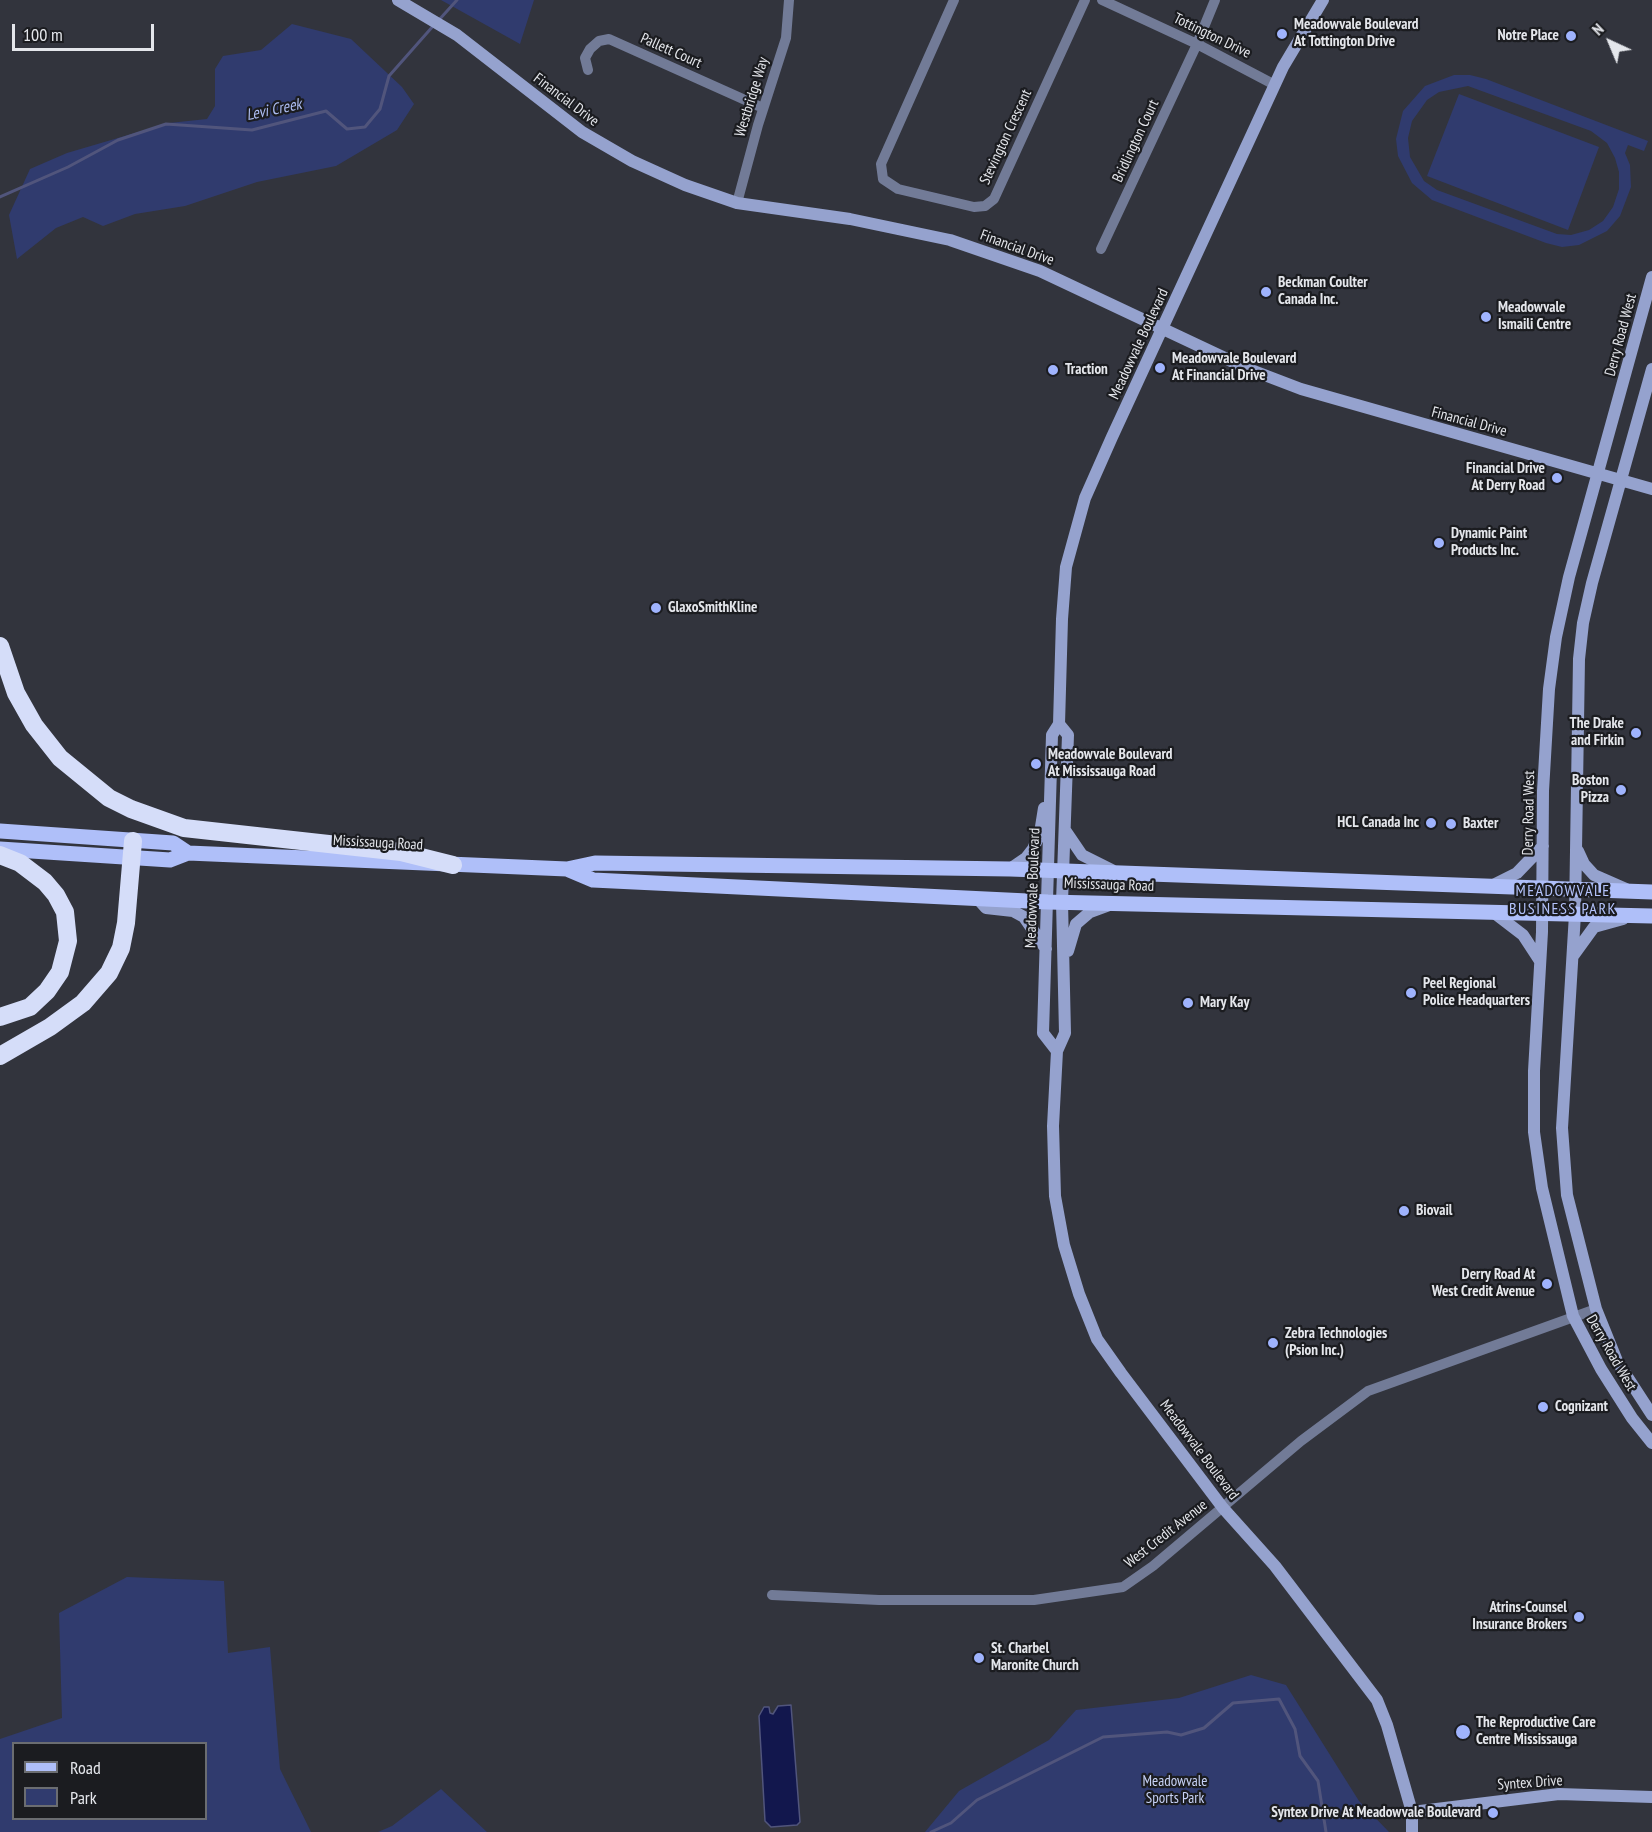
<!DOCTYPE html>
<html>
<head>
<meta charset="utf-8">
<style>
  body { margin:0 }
  #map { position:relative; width:1652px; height:1832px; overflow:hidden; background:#32343d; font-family:"PT Sans Narrow",sans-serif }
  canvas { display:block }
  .legend { position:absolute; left:12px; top:1742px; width:195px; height:78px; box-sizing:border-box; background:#1b1c20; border:2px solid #6b6d71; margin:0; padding:8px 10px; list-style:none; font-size:18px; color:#e4e6eb }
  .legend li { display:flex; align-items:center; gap:12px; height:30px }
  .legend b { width:30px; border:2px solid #6b6d71 }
  .north { position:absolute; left:1580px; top:12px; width:60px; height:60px; -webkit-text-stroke:4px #1b1c20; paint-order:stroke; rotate:316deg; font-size:16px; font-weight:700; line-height:24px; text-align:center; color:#e4e6eb }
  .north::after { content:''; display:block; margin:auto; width:21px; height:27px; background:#e4e6eb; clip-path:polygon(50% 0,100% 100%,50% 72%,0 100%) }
  .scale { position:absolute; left:12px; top:24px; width:142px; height:27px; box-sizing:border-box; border:3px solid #e4e6eb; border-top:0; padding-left:8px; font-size:18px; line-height:21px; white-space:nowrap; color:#e4e6eb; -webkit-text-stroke:4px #1b1c20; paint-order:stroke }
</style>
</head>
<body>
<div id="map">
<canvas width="1652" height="1832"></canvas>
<ul class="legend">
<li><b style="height:8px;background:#afbff9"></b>Road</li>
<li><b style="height:16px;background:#303b6e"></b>Park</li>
</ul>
<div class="north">N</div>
<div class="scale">100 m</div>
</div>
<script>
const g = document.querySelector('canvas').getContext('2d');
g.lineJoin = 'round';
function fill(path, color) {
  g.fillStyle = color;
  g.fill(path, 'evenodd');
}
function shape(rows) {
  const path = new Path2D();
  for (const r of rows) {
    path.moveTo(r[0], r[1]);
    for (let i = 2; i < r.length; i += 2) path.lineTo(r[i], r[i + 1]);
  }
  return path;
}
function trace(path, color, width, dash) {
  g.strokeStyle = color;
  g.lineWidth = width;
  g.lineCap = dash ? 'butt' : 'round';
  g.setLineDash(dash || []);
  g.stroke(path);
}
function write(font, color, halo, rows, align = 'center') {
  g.font = font + ' "PT Sans Narrow",sans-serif';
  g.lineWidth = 4.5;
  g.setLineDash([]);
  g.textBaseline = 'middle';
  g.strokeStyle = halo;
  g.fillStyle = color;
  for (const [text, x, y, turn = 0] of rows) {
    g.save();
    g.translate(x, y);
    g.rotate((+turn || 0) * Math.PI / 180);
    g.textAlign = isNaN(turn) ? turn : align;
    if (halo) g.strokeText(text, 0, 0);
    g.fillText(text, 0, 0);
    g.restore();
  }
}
fill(shape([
  [441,0,534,0,520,44],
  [292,24,351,39,402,87,414,104,397,130,336,166,257,182,185,206,135,214,103,226,83,217,56,228,17,259,9,215,30,169,67,153,169,123,207,119,215,106,215,69,223,56,261,50],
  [1454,75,1470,75,1486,79,1648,141,1644,151,1628,145,1625,153,1630,165,1631,187,1620,216,1607,231,1579,245,1562,247,1546,243,1432,200,1412,183,1398,156,1396,139,1403,111,1425,86],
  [1468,86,1591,131,1607,143,1615,158,1619,172,1619,189,1613,207,1603,221,1589,230,1571,235,1557,234,1437,190,1424,181,1410,157,1408,138,1412,121,1427,100,1439,92],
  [1459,94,1599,147,1568,230,1427,176],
  [127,1577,224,1581,228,1653,270,1647,280,1769,311,1832,0,1832,0,1739,62,1718,59,1613],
  [14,1744,206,1744,206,1818,14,1818],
  [1251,1675,1286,1685,1359,1801,1389,1832,925,1832,959,1791,1049,1740,1076,1710,1179,1698],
  [441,1789,487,1832,378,1832,392,1826]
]), '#303b6e');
const water = shape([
  [791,1705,800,1822,797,1825,771,1827,765,1821,759,1716,764,1707,769,1707,770,1713,773,1714,778,1706,791,1705]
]);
fill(water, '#12174d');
trace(water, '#51557c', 1.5);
trace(shape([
  [438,21,457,0],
  [0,197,68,167,118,140,166,124,252,130,326,111,347,129,365,127,380,109,389,76,434,25],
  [931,1832,951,1823,977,1800,1103,1737,1167,1732,1181,1735,1204,1728,1233,1703,1279,1699,1295,1729,1300,1756,1318,1781,1326,1832]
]), '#51557c', 3);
trace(shape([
  [954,0,881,164,883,179,898,189,974,207,985,206,994,199,1085,0],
  [1102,0,1197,44,1275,85],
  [588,70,585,58,590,49,599,41,609,39,763,108],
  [737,203,758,125,786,38,789,0],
  [1101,249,1197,44,1215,0],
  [772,1595,879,1600,1034,1600,1123,1587,1153,1566,1301,1441,1368,1391,1596,1309]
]), '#727b97', 10);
trace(shape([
  [398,0,457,35,582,132,632,161,685,185,737,203,850,219,950,240,1040,271,1246,368,1301,389,1652,489],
  [1652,277,1569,577,1556,637,1549,689,1543,791,1542,932,1534,1071,1534,1132,1542,1188,1573,1316,1601,1369,1632,1418,1652,1443],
  [1652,369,1592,583,1583,623,1579,659,1575,914,1562,1128,1567,1195,1596,1309,1617,1361,1652,1415],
  [1059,724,1068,735,1062,902,1065,1033,1057,1051,1053,1126,1055,1196,1064,1245,1079,1294,1097,1339,1121,1373,1223,1508,1275,1566,1377,1700,1387,1725,1412,1812,1412,1832],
  [1065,830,1082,855,1112,870],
  [1578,851,1584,864,1594,875,1626,889],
  [1010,869,1026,858,1033,849,1040,833,1044,808],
  [1491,886,1517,873,1543,846],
  [977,898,986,908,1013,911,1024,917,1046,949],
  [1493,912,1523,935,1540,961],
  [1068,951,1076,924,1090,912,1109,905],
  [1573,956,1594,927,1623,919],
  [1057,1051,1043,1033,1052,735,1059,724,1062,619,1066,567,1085,498,1112,437,1283,67,1323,0],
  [1412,1812,1559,1794,1652,1797]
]), '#95a2ce', 12);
trace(shape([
  [0,831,173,843,188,853],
  [0,849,170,860,188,853,567,869,595,863,1010,869,1652,892],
  [567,869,593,880,1048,902,1652,916]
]), '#afbff9', 15);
trace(shape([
  [0,646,16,693,34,725,60,758,109,798,131,809,184,828,401,852,453,865],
  [0,855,20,863,45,882,56,895,65,912,68,941,60,972,47,991,30,1007,0,1017],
  [0,1056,50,1027,83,1003,109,973,121,948,126,923,133,841]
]), '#d5ddf9', 18);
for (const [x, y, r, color] of [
  [1282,34,6,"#9fb3fd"],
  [1571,36,6,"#9fb3fd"],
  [1266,292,6,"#9fb3fd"],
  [1486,317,6,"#9fb3fd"],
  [1160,368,6,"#9fb3fd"],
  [1053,370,6,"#9fb3fd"],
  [1557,478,6,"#9fb3fd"],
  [1439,543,6,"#9fb3fd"],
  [656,608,6,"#9fb3fd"],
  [1636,733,6,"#9fb3fd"],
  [1036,764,6,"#9fb3fd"],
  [1621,790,6,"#9fb3fd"],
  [1431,823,6,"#9fb3fd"],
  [1451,824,6,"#9fb3fd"],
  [1411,993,6,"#9fb3fd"],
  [1188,1003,6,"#9fb3fd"],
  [1404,1211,6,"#9fb3fd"],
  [1547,1284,6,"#9fb3fd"],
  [1273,1343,6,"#9fb3fd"],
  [1543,1407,6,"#9fb3fd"],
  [1579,1617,6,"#9fb3fd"],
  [979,1658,6,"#9fb3fd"],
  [1463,1732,8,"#9fb3fd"],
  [1493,1813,6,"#9fb3fd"]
]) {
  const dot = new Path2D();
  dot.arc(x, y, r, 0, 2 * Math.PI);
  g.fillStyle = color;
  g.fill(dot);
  trace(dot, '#1b1c20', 2);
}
write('bold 15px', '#e4e6eb', '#1b1c20', [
  ["Meadowvale Boulevard",1294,25],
  ["At Tottington Drive",1294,42],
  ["Notre Place",1559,36,"right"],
  ["Beckman Coulter",1278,283],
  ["Canada Inc.",1278,300],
  ["Meadowvale",1498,308],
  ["Ismaili Centre",1498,325],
  ["Meadowvale Boulevard",1172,359],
  ["At Financial Drive",1172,376],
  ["Traction",1065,370],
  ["Financial Drive",1545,469,"right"],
  ["At Derry Road",1545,486,"right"],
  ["Dynamic Paint",1451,534],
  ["Products Inc.",1451,551],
  ["GlaxoSmithKline",668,608],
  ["The Drake",1624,724,"right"],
  ["and Firkin",1624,741,"right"],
  ["Meadowvale Boulevard",1048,755],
  ["At Mississauga Road",1048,772],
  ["Boston",1609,781,"right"],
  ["Pizza",1609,798,"right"],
  ["HCL Canada Inc",1419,823,"right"],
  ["Baxter",1463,824],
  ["Peel Regional",1423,984],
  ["Police Headquarters",1423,1001],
  ["Mary Kay",1200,1003],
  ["Biovail",1416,1211],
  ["Derry Road At",1535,1275,"right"],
  ["West Credit Avenue",1535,1292,"right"],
  ["Zebra Technologies",1285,1334],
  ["(Psion Inc.)",1285,1351],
  ["Cognizant",1555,1407],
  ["Atrins-Counsel",1567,1608,"right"],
  ["Insurance Brokers",1567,1625,"right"],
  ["St. Charbel",991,1649],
  ["Maronite Church",991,1666],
  ["The Reproductive Care",1476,1723],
  ["Centre Mississauga",1476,1740],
  ["Syntex Drive At Meadowvale Boulevard",1481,1813,"right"]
], 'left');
write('15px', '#e4e6eb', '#1b1c20', [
  ["Tottington Drive",1212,36,26],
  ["Pallett Court",671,51,24],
  ["Westbridge Way",752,97,-73],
  ["Financial Drive",566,100,37],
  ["Stevington Crescent",1006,137,-65],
  ["Bridlington Court",1136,141,-65],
  ["Financial Drive",1017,248,20],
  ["Derry Road West",1621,335,-75],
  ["Meadowvale Boulevard",1139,344,-65],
  ["Financial Drive",1469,422,15],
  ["Derry Road West",1529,813,-89],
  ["Mississauga Road",378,843,3],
  ["Mississauga Road",1109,885,2],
  ["Meadowvale Boulevard",1033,888,-88],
  ["Derry Road West",1611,1353,60],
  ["Meadowvale Boulevard",1199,1450,53],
  ["West Credit Avenue",1166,1534,-38],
  ["Syntex Drive",1530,1783,-4]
]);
write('15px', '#c8d3f7', '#1b1c20', [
  ["Meadowvale",1175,1782],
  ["Sports Park",1175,1799]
]);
write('italic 16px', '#acbcf1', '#1b1c20', [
  ["Levi Creek",274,110,-12]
]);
g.letterSpacing = '1.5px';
write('16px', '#b3c2fa', '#1b1c20', [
  ["MEADOWVALE",1563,891],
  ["BUSINESS PARK",1563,909]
]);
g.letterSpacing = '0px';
</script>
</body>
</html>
